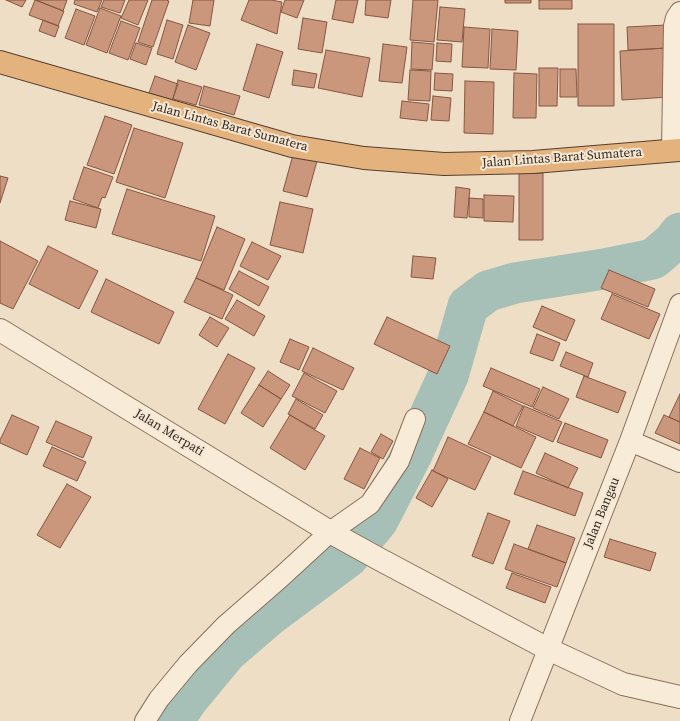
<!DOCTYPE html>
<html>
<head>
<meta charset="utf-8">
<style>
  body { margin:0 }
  canvas { display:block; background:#eddec5 }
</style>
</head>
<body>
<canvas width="680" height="721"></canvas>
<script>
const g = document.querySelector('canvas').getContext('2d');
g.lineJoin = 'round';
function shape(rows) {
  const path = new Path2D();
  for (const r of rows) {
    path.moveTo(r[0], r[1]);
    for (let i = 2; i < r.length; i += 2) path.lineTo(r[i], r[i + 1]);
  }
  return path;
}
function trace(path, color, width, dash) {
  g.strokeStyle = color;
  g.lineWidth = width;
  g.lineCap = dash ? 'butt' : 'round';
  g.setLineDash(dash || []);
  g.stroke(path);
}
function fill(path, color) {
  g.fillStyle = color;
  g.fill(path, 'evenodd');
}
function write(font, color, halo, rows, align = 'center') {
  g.font = font + ' "Source Serif 4",serif';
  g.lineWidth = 4;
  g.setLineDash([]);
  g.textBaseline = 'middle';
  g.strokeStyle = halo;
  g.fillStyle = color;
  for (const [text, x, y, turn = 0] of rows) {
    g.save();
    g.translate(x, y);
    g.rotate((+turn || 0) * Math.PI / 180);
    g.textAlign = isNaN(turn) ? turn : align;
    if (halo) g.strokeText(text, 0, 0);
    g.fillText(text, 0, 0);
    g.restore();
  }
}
trace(shape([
  [173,721,188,699,227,652,270,615,348,557,378,520,412,454,448,376,468,306,488,291,515,283,604,269,653,259,673,242,680,233]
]), '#a7c0b7', 41);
const building = shape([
  [6,0,26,0,22,7,6,0],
  [35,0,64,11,58,26,29,15,35,0],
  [36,0,67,0,63,11,36,0],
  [75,0,102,0,97,12,74,4,75,0],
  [104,0,125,0,120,13,101,7,104,0],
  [129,0,148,0,138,25,121,18,129,0],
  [152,0,166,0,169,1,153,47,138,42,152,0],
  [193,0,214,0,210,26,189,23,193,0],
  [249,0,271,0,282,2,277,34,241,20,249,0],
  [285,0,304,0,297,18,281,12,285,0],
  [336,0,358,0,353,23,332,19,336,0],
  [366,0,391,0,388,18,365,15,366,0],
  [413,0,438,0,434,42,410,40,413,0],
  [505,0,531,0,531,3,505,3,505,0],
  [539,0,572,0,572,9,539,9,539,0],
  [440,7,465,9,462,42,437,40,440,7],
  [100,8,121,16,107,53,86,45,100,8],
  [76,9,95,16,84,45,65,38,76,9],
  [303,18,327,22,322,53,298,49,303,18],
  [43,20,59,26,55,37,39,31,43,20],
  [167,20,183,25,173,59,157,54,167,20],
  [121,21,140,28,128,60,109,53,121,21],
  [578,24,614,24,614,106,578,106,578,24],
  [188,25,210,33,196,70,175,62,188,25],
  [666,25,667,48,628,50,627,27,666,25],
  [464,27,490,29,488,68,462,67,464,27],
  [492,29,518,31,516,70,490,69,492,29],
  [412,42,434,44,432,70,411,69,412,42],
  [136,43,152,48,146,65,130,59,136,43],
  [437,43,452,44,451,62,436,61,437,43],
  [257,44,283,52,269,98,243,90,257,44],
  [383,44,407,47,402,83,379,81,383,44],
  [667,48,669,97,622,100,620,51,667,48],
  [326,50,370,58,362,97,318,88,326,50],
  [539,68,558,68,557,106,539,106,539,68],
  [560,69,576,69,577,97,560,97,560,69],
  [294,70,317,74,314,88,292,85,294,70],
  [410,70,431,71,430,101,408,100,410,70],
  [435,73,453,74,452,91,434,90,435,73],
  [514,73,537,74,536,118,513,118,514,73],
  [155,76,178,84,172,101,149,93,155,76],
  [178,80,202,87,196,105,173,99,178,80],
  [465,81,494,82,493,134,464,133,465,81],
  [204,86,240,96,234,115,199,105,204,86],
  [433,96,451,98,449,121,431,120,433,96],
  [402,101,429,104,427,121,400,118,402,101],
  [105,116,132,125,114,174,87,165,105,116],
  [134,128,183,143,165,198,116,182,134,128],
  [293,155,317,161,307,197,283,191,293,155],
  [84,167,113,177,105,198,102,197,98,208,73,199,84,167],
  [519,173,543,173,543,240,519,240,519,173],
  [0,176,8,178,0,203,0,176],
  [456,187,470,189,467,218,454,217,456,187],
  [127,189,215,216,201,261,112,234,127,189],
  [484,195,514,196,513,222,484,221,484,195],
  [469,198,483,199,483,218,469,217,469,198],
  [70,201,101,209,96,228,65,220,70,201],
  [280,202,313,209,303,253,270,245,280,202],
  [217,227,245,239,224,290,196,278,217,227],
  [0,241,38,261,13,309,0,303,0,241],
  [252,242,281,256,268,280,240,266,252,242],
  [48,246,98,271,79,309,29,284,48,246],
  [413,256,436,258,433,279,411,277,413,256],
  [609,270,655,289,648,307,601,288,609,270],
  [239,271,269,287,259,306,229,289,239,271],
  [196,278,233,295,222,319,184,302,196,278],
  [106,279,174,312,159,344,91,312,106,279],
  [612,294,660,314,649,339,601,319,612,294],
  [237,300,265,316,254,336,225,319,237,300],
  [542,306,575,320,566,341,533,327,542,306],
  [210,317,229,328,217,347,199,335,210,317],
  [387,317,450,346,437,374,374,344,387,317],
  [537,334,560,343,553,361,530,353,537,334],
  [290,339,309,347,299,370,280,362,290,339],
  [313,348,354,368,343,390,302,371,313,348],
  [566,352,593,363,588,377,560,366,566,352],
  [228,354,255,368,225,424,198,409,228,354],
  [491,368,540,389,532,407,483,386,491,368],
  [268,371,290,385,281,399,259,385,268,371],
  [304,373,337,391,325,413,292,396,304,373],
  [584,376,626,392,618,413,576,397,584,376],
  [259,385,281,399,263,427,241,413,259,385],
  [543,387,569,399,559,419,533,408,543,387],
  [493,391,523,406,513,426,484,412,493,391],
  [680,394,680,422,669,417,680,394],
  [296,399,323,415,315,429,288,414,296,399],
  [524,406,562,422,553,442,516,426,524,406],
  [484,412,536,437,521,468,468,444,484,412],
  [12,415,39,427,27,455,0,443,0,440,12,415],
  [290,415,325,436,305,470,270,448,290,415],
  [664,415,680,422,680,444,655,433,664,415],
  [56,421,92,437,83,458,46,442,56,421],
  [565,423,608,440,601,458,557,442,565,423],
  [381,434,393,441,383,459,371,452,381,434],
  [448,437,491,457,475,490,433,471,448,437],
  [52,447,86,462,77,481,43,466,52,447],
  [360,448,380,458,364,489,344,479,360,448],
  [545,453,578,468,568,488,536,473,545,453],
  [432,470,448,479,432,507,416,498,432,470],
  [523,471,583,493,575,516,514,494,523,471],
  [67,484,91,497,60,548,37,535,67,484],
  [488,513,510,521,493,564,472,556,488,513],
  [537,525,575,538,566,563,528,549,537,525],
  [610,539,656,553,650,571,604,557,610,539],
  [514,544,566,563,557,587,505,569,514,544],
  [512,573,551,587,545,603,506,588,512,573]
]);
fill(building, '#ca967c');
trace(building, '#865742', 1);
const minor = shape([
  [672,151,674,26,676,18,680,12],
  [630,441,680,462],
  [145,721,159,699,188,664,226,625,280,578,330,532,370,504,399,461,415,419],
  [520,721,630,441,680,304]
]);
const tertiary = shape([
  [0,330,330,532,379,559,548,649,623,684,680,697]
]);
const trunk = shape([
  [0,62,292,146,364,158,444,164,533,162,680,150]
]);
trace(minor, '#876f5c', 22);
trace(tertiary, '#876f5c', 24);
trace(trunk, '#553e30', 24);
trace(minor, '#f8ecd8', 20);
trace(tertiary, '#f8ecd8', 22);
trace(trunk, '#e4b27c', 22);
write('13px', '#38291f', '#f4e8d5', [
  ["Jalan Lintas Barat Sumatera",230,127,15],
  ["Jalan Lintas Barat Sumatera",562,158,-4],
  ["Jalan Merpati",169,433,31],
  ["Jalan Bangau",602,513,-68]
]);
</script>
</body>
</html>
